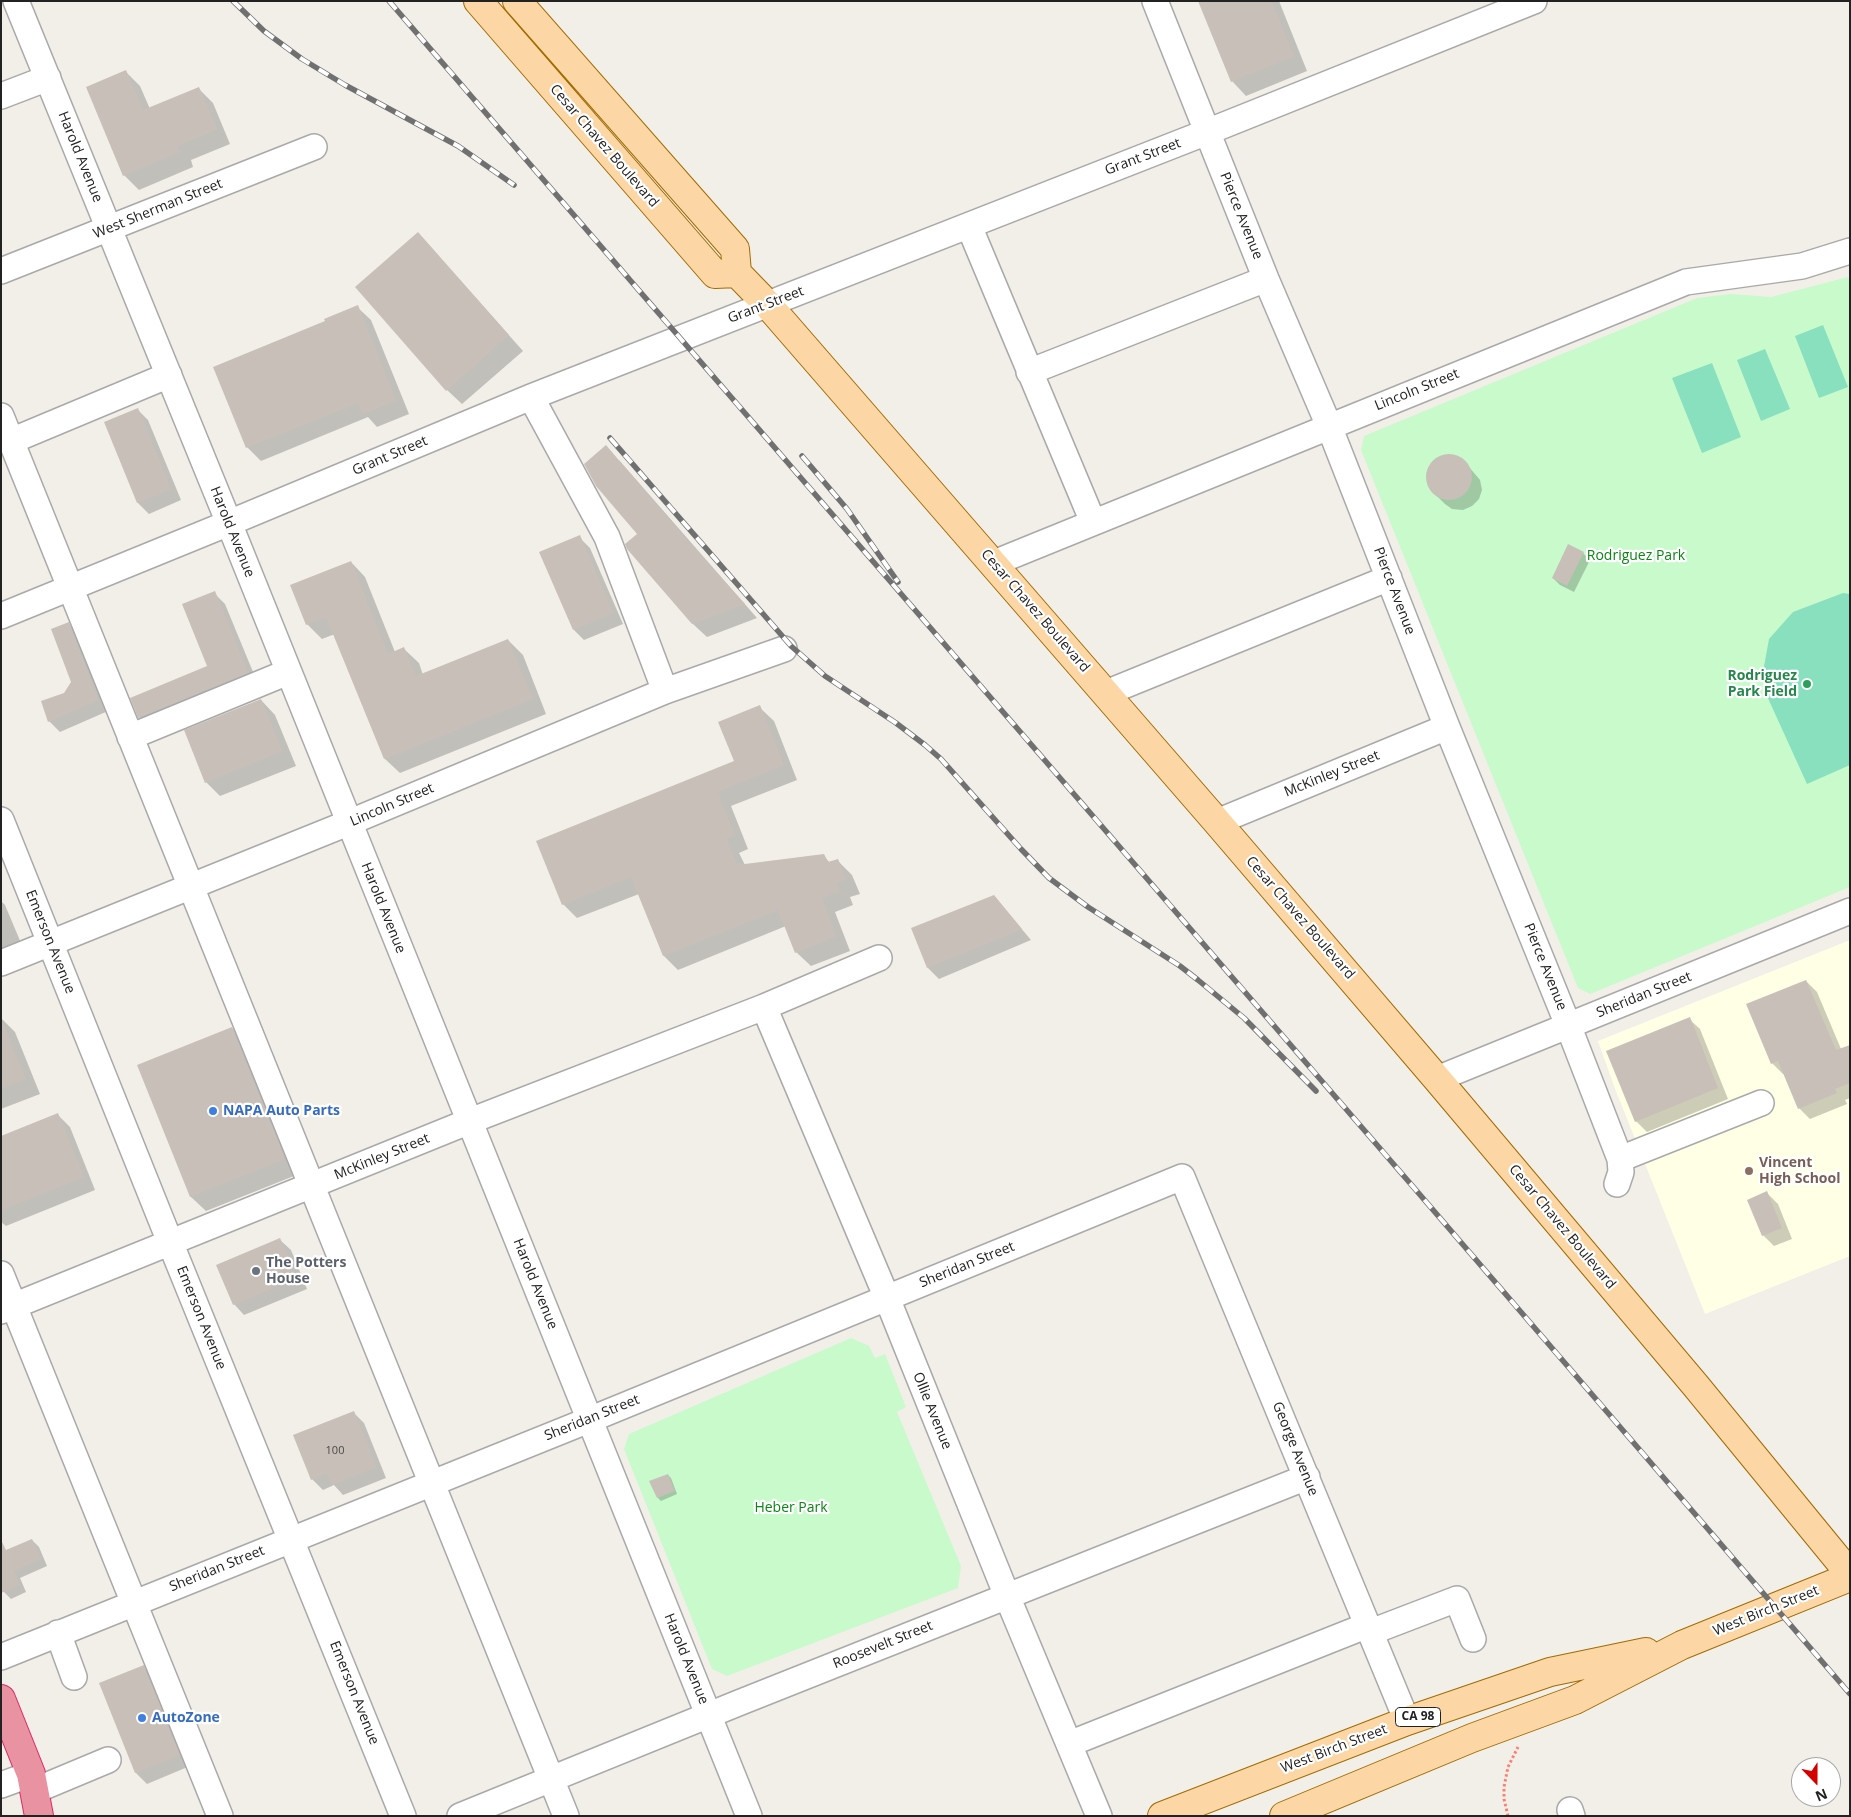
<!DOCTYPE html>
<html>
<head>
<meta charset="utf-8">
<style>
  body { margin:0 }
  #map { position:relative; width:1851px; height:1817px; overflow:hidden; background:#f2efe9; font-family:"Open Sans",sans-serif }
  canvas { display:block }
  .frame { position:absolute; inset:0; border:2px solid #222; pointer-events:none }
  .north { position:absolute; left:1791px; top:1757px; width:50px; height:50px; box-sizing:border-box; background:#fff; border:1px solid #a7a7a7; border-radius:50%; rotate:158deg; font-size:14px; font-weight:700; line-height:20px; text-align:center; color:#222 }
  .north::after { content:''; display:block; margin:auto; width:18px; height:22px; background:#d40000; clip-path:polygon(50% 0,100% 100%,50% 72%,0 100%) }
</style>
</head>
<body>
<div id="map">
<canvas width="1851" height="1817"></canvas>
<div class="frame"></div>
<div class="north">N</div>
</div>
<script>
const g = document.querySelector('canvas').getContext('2d');
g.lineJoin = 'round';
function fill(path, color) {
  g.fillStyle = color;
  g.fill(path, 'evenodd');
}
function shape(rows) {
  const path = new Path2D();
  for (const r of rows) {
    if (r.length === 3) {
      path.moveTo(r[0] + r[2], r[1]);
      path.arc(r[0], r[1], r[2], 0, 2 * Math.PI);
      continue;
    }
    path.moveTo(r[0], r[1]);
    for (let i = 2; i < r.length; i += 2) path.lineTo(r[i], r[i + 1]);
  }
  return path;
}
function trace(path, color, width, dash) {
  g.strokeStyle = color;
  g.lineWidth = width;
  g.lineCap = dash ? 'butt' : 'round';
  g.setLineDash(dash || []);
  g.stroke(path);
}
function write(font, color, halo, rows, align = 'center') {
  g.font = font + ' "Open Sans",sans-serif';
  g.lineWidth = 4.5;
  g.setLineDash([]);
  g.textBaseline = 'middle';
  g.strokeStyle = halo;
  g.fillStyle = color;
  for (const [text, x, y, turn = 0] of rows) {
    g.save();
    g.translate(x, y);
    g.rotate((+turn || 0) * Math.PI / 180);
    g.textAlign = isNaN(turn) ? turn : align;
    if (halo) g.strokeText(text, 0, 0);
    g.fillText(text, 0, 0);
    g.restore();
  }
}
fill(shape([
  [1850,940,1850,1256,1705,1314,1614,1086,1598,1041]
]), '#ffffe5');
fill(shape([
  [1848,277,1850,281,1850,887,1590,994,1578,988,1361,450,1364,436,1697,298,1731,294,1771,297],
  [851,1338,869,1346,875,1358,885,1354,906,1407,897,1412,961,1566,958,1588,727,1676,712,1669,624,1449,629,1434]
]), '#c8facc');
fill(shape([
  [1823,325,1848,387,1819,398,1795,336],
  [1765,349,1790,409,1761,421,1737,360],
  [1712,363,1741,437,1702,453,1672,378],
  [1843,593,1850,594,1850,765,1807,784,1767,696,1763,672,1769,639,1793,612]
]), '#88e0be');
fill(shape([
  [1199,1,1279,1,1307,71,1246,96,1232,81],
  [126,72,140,86,150,109,198,88,213,103,230,144,191,160,193,167,139,190,124,175],
  [418,233,523,351,462,404,447,390],
  [357,307,371,320,409,414,377,427,368,417,261,461,247,447,327,322],
  [138,410,148,420,181,500,149,514,138,503,106,423],
  [1445,455,1454,456,1463,460,1480,480,1482,490,1479,499,1472,506,1463,510,1452,509,1445,504,1433,492,1428,484,1427,475,1430,466,1436,459],
  [619,460,757,618,707,637,693,624,628,549,638,534],
  [579,537,590,548,623,624,584,640,574,630],
  [1583,553,1590,560,1574,592,1560,585,1553,578],
  [351,562,365,577,395,652,404,649,419,663,423,675,508,640,523,655,546,714,400,773,385,759,335,634,322,639,307,624],
  [214,593,225,604,258,684,150,728,139,717,209,667],
  [68,624,79,634,108,711,60,732,49,721,72,682],
  [261,700,275,715,296,766,220,796,206,782],
  [759,707,774,721,797,780,731,806,748,849,739,853,745,865,823,855,830,863,837,860,852,875,860,894,850,897,853,905,835,912,850,951,811,966,796,952,786,926,678,970,664,956,639,894,577,918,563,904,735,762],
  [994,896,1031,940,939,979,928,968,912,929],
  [1,901,5,905,21,943,1,950],
  [1806,981,1817,992,1841,1049,1850,1046,1850,1098,1845,1100,1847,1104,1810,1119,1799,1108,1784,1074,1783,1074,1772,1063],
  [1,1018,15,1032,40,1094,1,1109],
  [1689,1019,1700,1029,1728,1099,1647,1132,1636,1121],
  [232,1028,246,1043,299,1174,206,1211,191,1197,138,1066],
  [58,1115,70,1127,95,1190,6,1226,1,1222,1,1138],
  [1767,1193,1778,1204,1792,1239,1774,1246,1763,1235],
  [280,1240,291,1250,307,1289,244,1315,234,1304],
  [353,1412,364,1423,386,1478,343,1495,334,1485,323,1490,312,1479],
  [668,1475,671,1478,677,1494,661,1501,658,1498],
  [32,1540,39,1547,47,1566,20,1578,26,1592,11,1599,4,1592,1,1584],
  [143,1667,154,1677,190,1766,147,1784,136,1773,101,1684]
]), '#0003');
fill(shape([
  [1198,1,1271,1,1294,56,1231,82],
  [126,70,143,110,199,87,217,129,177,146,180,152,123,176,86,87],
  [418,232,509,335,446,391,355,287],
  [358,305,396,401,363,414,358,403,246,448,213,367,325,321,324,319],
  [138,408,171,489,137,503,104,422],
  [606,445,673,524,745,604,692,624,627,549,625,544,637,534,596,486,584,464],
  [1449,477,23],
  [580,535,613,613,573,630,539,552],
  [1568,544,1584,552,1567,586,1552,578],
  [351,561,388,654,404,647,416,676,508,639,533,699,384,759,326,617,306,625,290,585],
  [215,591,248,673,138,718,130,698,207,666,182,604],
  [69,622,98,700,48,722,41,701,64,693,71,682,51,629],
  [261,699,282,751,205,783,184,730],
  [760,705,784,765,717,792,735,835,726,838,737,865,824,854,828,862,838,859,846,879,836,883,840,891,822,898,836,936,795,953,778,910,663,956,631,877,562,905,536,841,734,761,718,722],
  [994,895,1022,929,927,968,911,928],
  [1806,980,1836,1050,1850,1045,1850,1083,1835,1089,1837,1093,1798,1109,1778,1061,1771,1064,1746,1004],
  [1690,1017,1718,1088,1635,1122,1606,1051],
  [1,1019,26,1079,1,1089],
  [232,1027,285,1159,190,1197,137,1065],
  [58,1113,84,1177,1,1210,1,1136],
  [1767,1191,1782,1228,1762,1236,1747,1200],
  [280,1238,297,1278,233,1305,216,1265],
  [354,1411,376,1467,332,1485,327,1473,311,1480,293,1435],
  [668,1474,675,1491,657,1498,649,1481],
  [32,1539,41,1559,14,1571,20,1585,1,1593,1,1540,6,1550],
  [144,1665,180,1755,135,1773,99,1683]
]), '#c7bfb8');
const minor = shape([
  [16,1,229,523,749,1816],
  [1155,1,1266,279,1329,426,1447,727,1568,1025,1620,1159,1621,1172,1617,1184],
  [1,96,48,78],
  [969,226,1093,522],
  [1,271,314,147],
  [1029,372,1266,279],
  [531,397,607,537,665,691],
  [1,416,566,1816],
  [11,441,169,375],
  [994,563,1686,282,1802,266,1850,251],
  [1,616,229,523,531,397,1207,132,1534,1],
  [1106,693,1389,578],
  [130,737,288,672],
  [1,820,170,1242,403,1816],
  [1217,822,1447,727],
  [1,963,348,823,665,691,784,649],
  [764,1007,887,1298,1007,1596,1099,1816],
  [1437,1079,1850,911],
  [1620,1159,1761,1103],
  [1,1274,220,1816],
  [1,1311,470,1121,764,1007,879,958],
  [1371,1632,1457,1599,1473,1639],
  [58,1633,74,1677],
  [1,1657,589,1420,1182,1177,1407,1721],
  [1069,1744,1368,1625],
  [1,1785,31,1774],
  [41,1788,108,1760],
  [1570,1810,1572,1816],
  [460,1816,741,1702,1307,1477]
]);
const major = shape([
  [478,1,715,274,737,273],
  [517,1,735,249,737,273,768,305,1217,822,1437,1079,1696,1386,1850,1574],
  [1162,1816,1407,1721,1550,1672,1646,1652],
  [1284,1816,1472,1738,1575,1700,1682,1645,1850,1577]
]);
const highway = shape([
  [1,1699,31,1774,39,1816]
]);
trace(minor, '#a9a9a9', 28);
trace(major, '#a06b00', 30);
trace(highway, '#dc2a67', 30);
trace(shape([
  [1508,1816,1504,1799,1504,1787,1508,1767,1518,1747]
]), '#fa8072', 3, [2.5, 2.5]);
trace(minor, '#fff', 25);
trace(major, '#fcd6a4', 28);
trace(highway, '#e892a2', 28);
const rail = shape([
  [233,1,264,31,302,59,345,85,458,146,514,185],
  [389,1,1409,1182,1850,1694],
  [610,438,791,646,825,676,896,723,925,745,941,759,1021,849,1049,878,1088,907,1180,966,1198,980,1244,1018,1316,1091],
  [802,456,847,509,898,582]
]);
trace(rail, '#707070', 5.5);
trace(rail, '#fff', 4, [11]);
for (const [x, y, r, color] of [
  [1807,684,5,"#2e9e5b"],
  [213,1111,5,"#3f7fe0"],
  [1749,1171,5,"#8d6e63"],
  [256,1271,5,"#6b7280"],
  [142,1718,5,"#3f7fe0"]
]) {
  const dot = new Path2D();
  dot.arc(x, y, r, 0, 2 * Math.PI);
  g.fillStyle = color;
  g.fill(dot);
  trace(dot, '#fff', 2);
}
write('11px', '#4b4948', null, [
  ["100",335,1451]
]);
for (const [x, y, w] of [
  [1418,1717,45]
]) {
  const box = new Path2D();
  box.roundRect(x - w / 2, y - 9.5, w, 19, 4);
  g.fillStyle = '#fff';
  g.fill(box);
  trace(box, '#222', 1);
}
write('bold 12px', '#222', null, [
  ["CA 98",1418,1717]
]);
write('14px', '#222', '#fff', [
  ["Cesar Chavez Boulevard",604,146,49],
  ["Harold Avenue",80,157,68],
  ["Grant Street",1143,157,-21],
  ["West Sherman Street",158,209,-22],
  ["Pierce Avenue",1241,216,68],
  ["Grant Street",766,305,-21],
  ["Lincoln Street",1417,390,-22],
  ["Grant Street",390,456,-23],
  ["Harold Avenue",232,532,68],
  ["Pierce Avenue",1394,591,69],
  ["Cesar Chavez Boulevard",1035,611,49],
  ["McKinley Street",1332,774,-22],
  ["Lincoln Street",392,805,-23],
  ["Harold Avenue",383,908,68],
  ["Cesar Chavez Boulevard",1300,918,49],
  ["Emerson Avenue",50,942,68],
  ["Pierce Avenue",1545,967,68],
  ["Sheridan Street",1644,995,-22],
  ["McKinley Street",382,1157,-22],
  ["Cesar Chavez Boulevard",1562,1227,50],
  ["Sheridan Street",967,1265,-22],
  ["Harold Avenue",535,1284,68],
  ["Emerson Avenue",201,1318,68],
  ["Ollie Avenue",932,1411,68],
  ["Sheridan Street",592,1418,-22],
  ["George Avenue",1295,1449,68],
  ["Sheridan Street",217,1569,-22],
  ["West Birch Street",1766,1611,-22],
  ["Roosevelt Street",883,1645,-22],
  ["Harold Avenue",686,1659,68],
  ["Emerson Avenue",354,1693,68],
  ["West Birch Street",1334,1749,-21]
]);
write('14px', '#0c8416', '#fff', [
  ["Rodriguez Park",1636,556],
  ["Heber Park",791,1508]
]);
write('bold 14px', '#27864d', '#fff', [
  ["Rodriguez",1797,676],
  ["Park Field",1797,692]
], 'right');
write('bold 14px', '#366cbe', '#fff', [
  ["NAPA Auto Parts",223,1111],
  ["AutoZone",152,1718]
], 'left');
write('bold 14px', '#785e54', '#fff', [
  ["Vincent",1759,1163],
  ["High School",1759,1179]
], 'left');
write('bold 14px', '#5b616d', '#fff', [
  ["The Potters",266,1263],
  ["House",266,1279]
], 'left');
</script>
</body>
</html>
